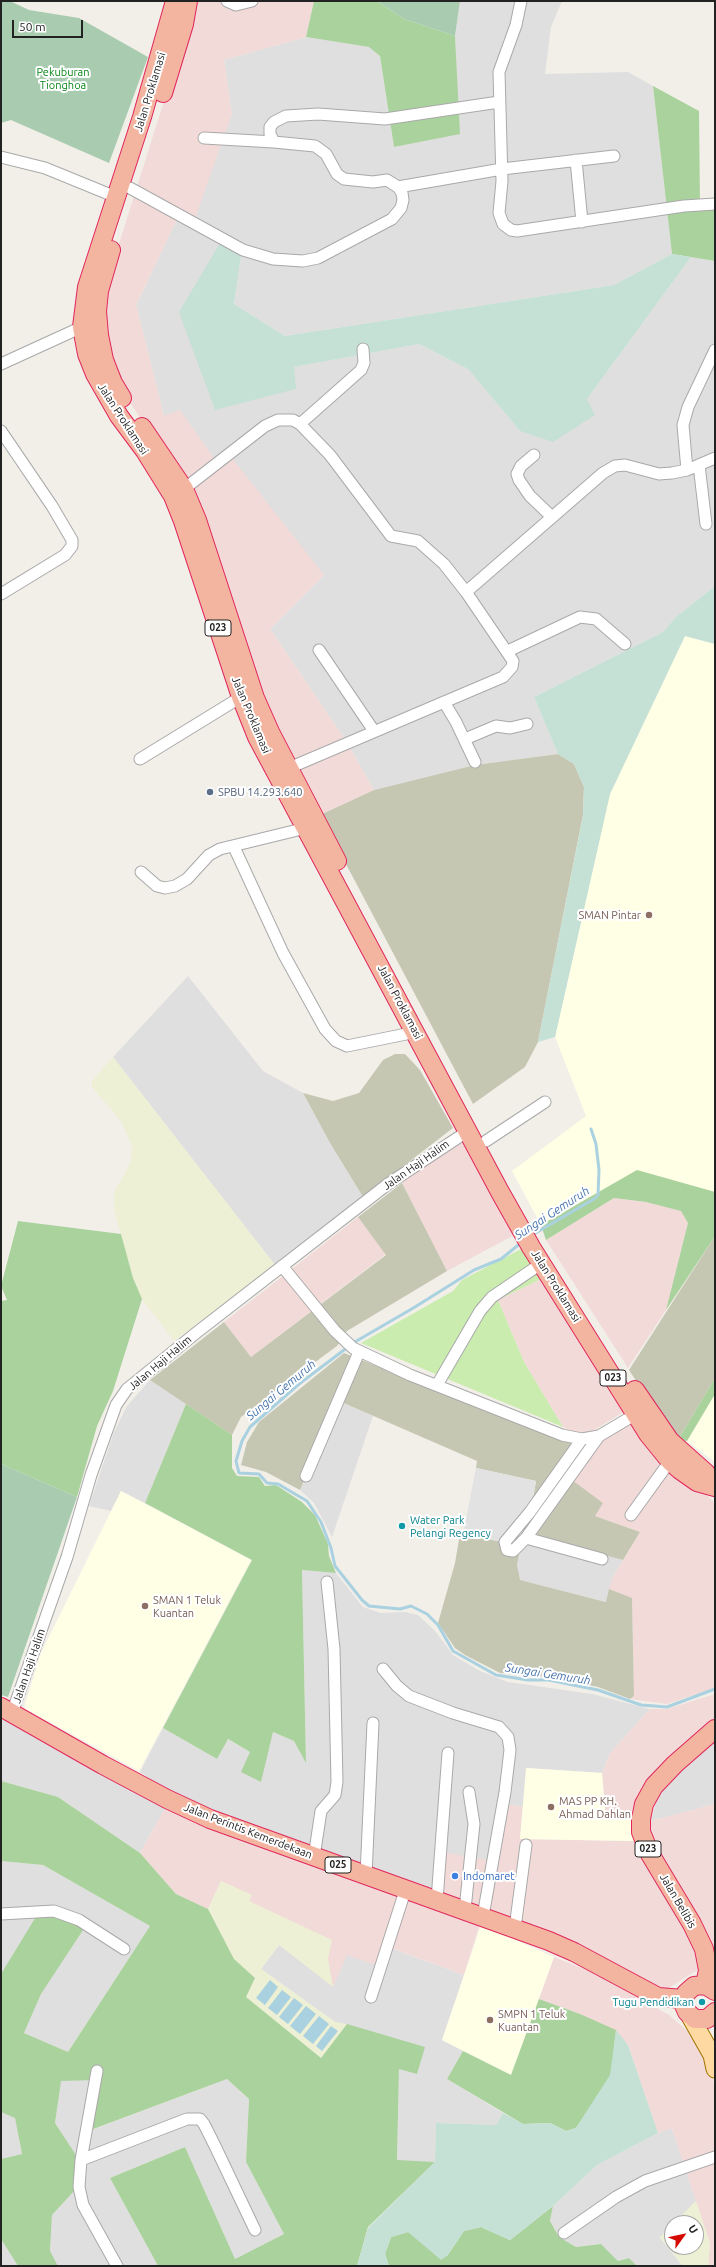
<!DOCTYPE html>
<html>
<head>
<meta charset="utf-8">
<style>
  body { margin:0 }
  #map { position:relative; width:716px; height:2267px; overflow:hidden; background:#f2efe9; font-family:Ubuntu,sans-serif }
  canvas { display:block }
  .frame { position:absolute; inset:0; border:2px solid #222; pointer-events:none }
  .north { position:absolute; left:664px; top:2215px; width:40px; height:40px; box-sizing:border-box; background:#fff; border:1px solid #a7a7a7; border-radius:50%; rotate:57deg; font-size:11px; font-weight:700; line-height:16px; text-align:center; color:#222 }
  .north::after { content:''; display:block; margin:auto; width:14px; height:18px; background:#d40900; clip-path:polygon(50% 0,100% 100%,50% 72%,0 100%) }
  .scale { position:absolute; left:12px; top:20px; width:71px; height:18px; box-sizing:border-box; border:2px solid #222; border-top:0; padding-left:5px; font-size:12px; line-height:14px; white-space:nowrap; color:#222; -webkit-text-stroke:3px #fff; paint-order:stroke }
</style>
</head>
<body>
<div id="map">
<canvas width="716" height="2267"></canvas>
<div class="frame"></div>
<div class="north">U</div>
<div class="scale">50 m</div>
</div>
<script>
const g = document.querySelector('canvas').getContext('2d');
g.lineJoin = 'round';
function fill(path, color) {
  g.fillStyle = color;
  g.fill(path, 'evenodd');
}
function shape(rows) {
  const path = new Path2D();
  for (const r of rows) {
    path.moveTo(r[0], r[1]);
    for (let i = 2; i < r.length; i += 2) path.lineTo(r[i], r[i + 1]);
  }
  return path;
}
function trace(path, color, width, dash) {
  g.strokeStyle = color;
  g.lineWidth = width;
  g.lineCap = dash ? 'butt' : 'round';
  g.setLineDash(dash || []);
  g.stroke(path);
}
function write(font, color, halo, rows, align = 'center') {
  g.font = font + ' Ubuntu,sans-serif';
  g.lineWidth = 4;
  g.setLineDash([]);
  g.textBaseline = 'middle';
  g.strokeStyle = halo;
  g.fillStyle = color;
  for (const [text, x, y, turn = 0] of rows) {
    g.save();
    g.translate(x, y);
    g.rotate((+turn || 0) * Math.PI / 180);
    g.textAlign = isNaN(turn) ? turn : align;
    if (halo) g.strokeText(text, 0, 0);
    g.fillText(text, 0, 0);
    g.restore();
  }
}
fill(shape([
  [460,1,562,1,551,27,545,74,628,72,653,86,672,254,614,285,285,336,234,304,241,256,179,312,293,367,419,344,468,369,520,431,587,399,691,257,715,261,715,586,676,617,663,632,534,697,558,754,475,765,374,790,344,738,270,629,324,575,217,461,164,416,136,305,180,213,232,114,224,60,306,37,370,47,380,56,394,147,459,133,455,36],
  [188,976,263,1071,303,1093,330,1143,363,1197,275,1265,113,1057],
  [150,1380,186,1404,145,1503,121,1491,111,1511,89,1506,114,1432,127,1406],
  [339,1401,373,1416,332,1537,314,1503,300,1490],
  [532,1536,623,1560,613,1577,607,1602,519,1580,517,1565,520,1550],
  [302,1570,336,1573,363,1607,381,1613,405,1612,418,1615,436,1632,453,1655,480,1671,508,1682,592,1694,650,1709,611,1752,602,1773,527,1768,523,1807,504,1804,495,1861,440,1892,226,1818,170,1792,140,1772,163,1728,217,1759,227,1739,250,1752,260,1782,273,1732,294,1741,306,1762],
  [1,1712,167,1805,140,1853,58,1797,1,1781],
  [715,1737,715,1804,651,1821,657,1799,672,1779],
  [1,1861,43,1865,150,1926,68,2052,24,2033,41,1994,84,1927,1,1974],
  [279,1945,347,1955,385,1946,464,1975,442,2040,463,2051,447,2079,503,2113,496,2125,436,2123,435,2162,397,2161,399,2069,425,2047,335,2022,261,1969],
  [98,2079,89,2131,227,2079,249,2099,246,2162,284,2234,235,2259,185,2147,110,2178,158,2266,58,2266,50,2251,52,2215,75,2190,76,2155,55,2123,60,2081],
  [1,2112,15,2117,22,2154,1,2159],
  [672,2128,696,2201,660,2238,683,2266,637,2266,629,2258,618,2261,601,2244,576,2247,559,2237,550,2221,553,2206,597,2165,658,2133],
  [1,2239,18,2266,1,2266]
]), '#e0dfdf');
fill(shape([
  [192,1,314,1,306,37,224,60,232,114,194,221,180,213,136,305,164,416,180,410,216,461,228,453,324,575,270,629,344,738,374,790,320,815,274,730,188,488,128,400,108,359,104,291,188,25],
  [468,1140,516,1234,447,1271,402,1183,424,1164],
  [614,1198,646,1202,682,1211,688,1223,666,1310,628,1368,546,1240],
  [358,1217,386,1254,251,1357,224,1322],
  [545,1277,625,1411,588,1434,577,1434,563,1427,524,1362,498,1300],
  [631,1421,715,1503,715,1688,667,1704,630,1699,634,1696,632,1599,609,1589,613,1577,640,1532,595,1516,572,1480,601,1440],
  [715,1694,715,1722,646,1780,637,1795,631,1812,605,1810,602,1773,611,1752,650,1709,667,1709],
  [504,1804,523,1807,520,1839,634,1841,692,1936,699,1969,664,1991,522,1922,440,1892,446,1853,495,1861],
  [715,1804,715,1968,651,1835,651,1821],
  [167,1805,481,1920,464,1975,386,1946,378,1966,347,1955,333,1987,328,1959,248,1900,251,1895,221,1881,208,1909,176,1894,140,1853],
  [554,1957,594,1973,669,2015,691,2034,710,2062,715,2093,715,2266,708,2266,710,2244,672,2128,658,2133,628,2045,580,2014,539,1999]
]), '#f2dad8');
fill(shape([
  [685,636,715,644,715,1192,637,1170,541,1225,512,1171,586,1116,555,1037,610,794],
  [715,1394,715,1462,687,1441],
  [121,1491,251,1560,139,1771,24,1708,41,1653],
  [526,1768,602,1773,605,1810,631,1812,634,1841,520,1839],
  [481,1925,554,1957,511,2075,442,2040]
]), '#feffe5');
fill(shape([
  [558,754,574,764,584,787,583,815,538,1042,525,1067,473,1104,320,815,374,790,475,765],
  [395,1054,405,1054,420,1070,453,1128,363,1197,330,1143,303,1093,333,1101,359,1093,383,1060],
  [402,1183,447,1271,347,1331,337,1346,241,1417,232,1435,150,1380,224,1322,251,1357,386,1255,358,1217],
  [715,1236,715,1378,678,1440,664,1424,629,1370],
  [344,1353,573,1444,533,1498,536,1481,476,1468,477,1461,339,1401,300,1490,266,1472,241,1465,247,1442,259,1422],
  [572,1480,603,1503,595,1516,640,1532,623,1560,532,1536],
  [460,1534,503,1542,520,1550,517,1565,520,1580,606,1602,609,1589,632,1598,634,1696,630,1699,598,1687,550,1677,500,1673,465,1655,455,1648,438,1623,455,1563]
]), '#c6c7b3');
fill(shape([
  [113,1057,275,1265,174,1341,142,1299,133,1278,114,1210,114,1192,130,1164,132,1146,121,1121,92,1087,92,1081],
  [221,1881,252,1895,249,1901,332,1940,328,1959,333,1987,279,1945,261,1969,335,2022,347,2024,321,2058,245,1997,255,1978,234,1959,208,1909],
  [696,2201,710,2244,708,2266,683,2266,660,2237,672,2225,672,2247,696,2247,696,2223,674,2223]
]), '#edf0d4');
fill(shape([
  [525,1247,545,1277,498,1300,524,1362,563,1427,361,1343,453,1291,462,1280]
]), '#caecae');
fill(shape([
  [314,1,377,1,404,19,455,36,460,134,394,147,380,56,369,47,306,37],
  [653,86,699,111,700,207,715,208,715,261,672,254],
  [637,1170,715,1192,715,1236,666,1310,688,1223,681,1211,646,1202,614,1198,546,1240,541,1225],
  [18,1221,121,1234,133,1278,142,1299,113,1391,97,1426,77,1497,1,1464,1,1301,7,1300,1,1286],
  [715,1378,715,1394,687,1441,678,1440],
  [186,1404,232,1435,232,1468,237,1476,259,1477,265,1486,276,1485,302,1502,315,1515,328,1544,329,1556,336,1573,302,1570,306,1763,294,1741,273,1732,261,1782,241,1772,250,1752,228,1739,217,1759,163,1728,252,1560,145,1503],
  [1,1781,58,1797,140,1853,176,1894,208,1909,234,1959,255,1978,246,1997,321,2058,347,2024,425,2047,417,2074,399,2069,397,2160,435,2162,368,2227,357,2266,158,2266,110,2178,185,2147,235,2259,284,2234,246,2162,249,2099,227,2079,88,2131,98,2080,61,2081,55,2123,76,2155,75,2190,52,2215,50,2251,58,2266,18,2266,1,2239,1,2159,22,2154,15,2118,1,2112,1,1974,37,1915,55,1914,85,1927,41,1994,24,2033,68,2052,150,1926,43,1865,1,1861],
  [539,1999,580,2014,616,2030,611,2075,576,2128,566,2131,550,2123,523,2124,447,2079,463,2051,511,2075],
  [553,2206,550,2221,559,2237,576,2247,601,2244,618,2261,629,2258,637,2266,389,2266,385,2254,391,2237,408,2232,447,2256,464,2231,481,2227,510,2240]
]), '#aad29d');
fill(shape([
  [223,238,241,256,234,304,285,336,614,285,672,254,691,257,587,399,595,415,553,442,520,431,468,369,419,344,294,367,296,389,215,410,179,312],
  [715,586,715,644,685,636,610,794,555,1037,538,1042,583,816,584,787,574,764,558,754,534,697,663,632,676,617],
  [616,2030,628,2045,658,2133,597,2165,553,2206,510,2240,481,2227,464,2231,447,2256,441,2260,408,2232,391,2237,385,2254,389,2266,357,2266,368,2228,435,2162,436,2123,496,2125,503,2113,523,2124,550,2123,566,2131,576,2128,610,2075]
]), '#c5e0d5');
fill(shape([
  [1,1,10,1,29,10,79,18,148,57,109,163,11,120,1,123],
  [377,1,460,1,455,36,404,19],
  [1,1464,77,1497,8,1697,1,1695]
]), '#a9ccb0');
fill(shape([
  [476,1468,536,1481,533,1498,499,1541,463,1534]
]), '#e2e2e2');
fill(shape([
  [270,1980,278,1987,265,2005,256,1998],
  [282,1990,291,1997,277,2015,268,2008],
  [294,1998,303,2005,288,2024,279,2017],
  [306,2006,316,2014,300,2034,290,2026],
  [319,2016,329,2024,313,2044,303,2036],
  [331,2026,338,2031,322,2051,316,2046]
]), '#a9d1e0');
trace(shape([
  [532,1235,594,1199,598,1195,599,1170,596,1144,591,1129],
  [353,1343,415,1307,474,1270,501,1259,522,1242],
  [348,1347,299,1384,250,1427,242,1441,236,1461,239,1473,259,1474,267,1483,278,1484,307,1501,321,1522,331,1548,335,1566,362,1600,369,1606,400,1609,411,1606,427,1614,438,1625,453,1651,496,1675,528,1680,549,1680,578,1686,598,1690,641,1705,667,1707,715,1689]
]), '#a9d1e0', 3);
const minor = shape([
  [227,1,236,5,252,1],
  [521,1,516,25,499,72,502,181,499,213,503,224,511,230,517,231,684,206,715,204],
  [204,138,274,142],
  [1,157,45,168,116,197],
  [576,160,582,222],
  [398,187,502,169,614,156],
  [130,188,243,250,273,259,303,261,318,258,392,219,401,208,403,200,402,193,398,187,387,180,373,182,344,179,337,174,326,154,315,146,274,142,270,134,270,127,274,122,286,116,318,114,385,119,499,102],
  [1,364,82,327],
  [300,424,361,370,364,363,363,349],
  [1,431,52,506,72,540,72,546,65,555,1,594],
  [534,455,521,466,517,474,519,480,530,496,552,517],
  [699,465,706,524],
  [687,470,683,425,688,407,715,350],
  [184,489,265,426,278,420,293,420,300,424,330,455,391,536,418,541,444,564,466,592,513,661,512,667,503,677,289,768],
  [466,592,603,473,615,466,625,465,659,474,672,473,687,470,715,458],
  [319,650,374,731],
  [508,651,580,617,596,619,625,644],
  [444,702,456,722,475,762],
  [465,739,496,726,510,728,527,724],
  [140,759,241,697],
  [234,847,283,953,325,1029,336,1041,347,1046,416,1032],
  [141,872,157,886,165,888,175,886,187,879,209,855,220,849,306,828],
  [486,1141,545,1102],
  [282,1266,335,1331,353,1348,410,1375,562,1435,582,1439,599,1436,636,1414],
  [437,1385,480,1311,492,1297,542,1263],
  [582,1439,530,1512,505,1542,507,1550,513,1551,526,1538,599,1436],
  [306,1476,359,1352],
  [631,1515,670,1461],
  [526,1538,602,1559],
  [383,1669,397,1686,409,1696,453,1713,499,1727,508,1737,510,1750,505,1792,483,1916],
  [12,1713,67,1557,91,1475,116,1405,127,1389,196,1333,388,1184,468,1131],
  [314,1857,321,1811,335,1795,337,1782,334,1649,327,1582],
  [366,1875,373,1723],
  [437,1900,448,1753],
  [465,1909,474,1824,469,1792],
  [1,1914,54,1911,79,1920,124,1949],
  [515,1928,526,1845],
  [371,1997,406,1888],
  [97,2071,81,2160,79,2187,83,2205,117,2266],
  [81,2160,187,2119,200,2119,204,2124,215,2146,255,2230],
  [564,2233,616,2197,645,2181,715,2157]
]);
const primary = shape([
  [690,2016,712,2055,715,2069]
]);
const trunk = shape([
  [175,1,142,117,87,287,82,327,87,354,95,374,119,416,145,451,173,496,183,521,241,697,257,737,500,1192,531,1247,648,1434,670,1461,680,1470,697,1482,715,1487],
  [163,93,184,24,188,1],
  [111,250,99,291,97,311,99,335,104,360,113,383,122,398],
  [142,427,184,489,197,520,255,698,270,732,337,861],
  [635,1390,670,1441,706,1473,715,1486],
  [1,1707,103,1765,167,1799,210,1819,549,1941,574,1952,658,1997,684,1999],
  [705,1985,708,1970,704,1949,692,1924,650,1854,641,1832,641,1819,644,1804,654,1786,675,1764,715,1729],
  [715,1991,705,1985,694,1986,686,1993,683,2003,687,2012,695,2019,707,2019,715,2012]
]);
trace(minor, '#a9a9a9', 13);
trace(primary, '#a07200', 19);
trace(trunk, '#e0265d', 20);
trace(minor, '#fff', 11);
trace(primary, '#fedaa2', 17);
trace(trunk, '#f4b5a0', 18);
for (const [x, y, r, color] of [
  [210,792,4,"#5c6f8a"],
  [649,915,4,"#8d6e63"],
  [402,1526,4,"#0f9aa8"],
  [145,1606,4,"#8d6e63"],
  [551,1807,4,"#8d6e63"],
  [455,1876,4,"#3f7fe0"],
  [702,2002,4,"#0f9aa8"],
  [490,2020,4,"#8d6e63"]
]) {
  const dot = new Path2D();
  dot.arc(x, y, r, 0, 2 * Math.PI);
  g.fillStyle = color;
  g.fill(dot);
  trace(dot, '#fff', 1.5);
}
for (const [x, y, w] of [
  [218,628,26],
  [613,1378,26],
  [648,1849,26],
  [338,1865,26]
]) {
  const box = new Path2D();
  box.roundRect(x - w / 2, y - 8, w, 16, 3);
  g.fillStyle = '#fff';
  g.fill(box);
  trace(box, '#222', 1);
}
write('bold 10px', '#222', null, [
  ["023",218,628],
  ["023",613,1378],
  ["023",648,1849],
  ["025",338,1865]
]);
write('11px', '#098619', '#fff', [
  ["Pekuburan",63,72],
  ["Tionghoa",63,85]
]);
write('11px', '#222', '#fff', [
  ["Jalan Proklamasi",150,92,-73],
  ["Jalan Proklamasi",123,419,57],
  ["Jalan Proklamasi",251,715,67],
  ["Jalan Proklamasi",400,1002,62],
  ["Jalan Haji Halim",416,1165,-35],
  ["Jalan Proklamasi",556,1286,58],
  ["Jalan Haji Halim",160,1363,-40],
  ["Jalan Haji Halim",29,1666,-71],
  ["Jalan Perintis Kemerdekaan",248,1831,21],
  ["Jalan Belibis",678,1901,60]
]);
write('11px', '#4e5e75', '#fff', [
  ["SPBU 14.293.640",218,792]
], 'left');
write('11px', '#785e54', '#fff', [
  ["SMAN Pintar",641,915,"right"],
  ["SMAN 1 Teluk",153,1600],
  ["Kuantan",153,1613],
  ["MAS PP KH.",559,1801],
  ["Ahmad Dahlan",559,1814],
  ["SMPN 1 Teluk",498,2014],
  ["Kuantan",498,2027]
], 'left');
write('11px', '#0d838f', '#fff', [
  ["Water Park",410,1520],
  ["Pelangi Regency",410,1533],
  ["Tugu Pendidikan",694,2002,"right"]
], 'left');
write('11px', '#366cbe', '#fff', [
  ["Indomaret",463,1876]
], 'left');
write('italic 12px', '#4876ad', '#fff', [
  ["Sungai Gemuruh",552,1213,-33],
  ["Sungai Gemuruh",281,1390,-40],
  ["Sungai Gemuruh",548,1674,9]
]);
</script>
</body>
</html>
